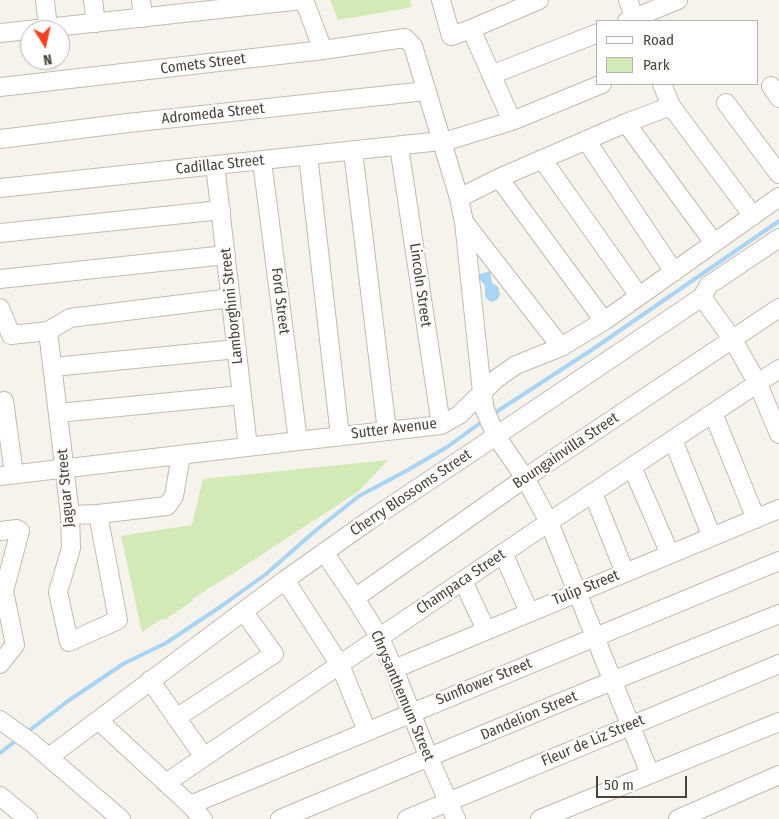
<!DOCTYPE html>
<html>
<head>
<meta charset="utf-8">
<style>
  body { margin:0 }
  #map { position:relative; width:779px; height:819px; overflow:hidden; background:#f6f3ec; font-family:"Fira Sans Condensed",sans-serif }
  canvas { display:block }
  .legend { position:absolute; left:596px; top:20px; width:162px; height:65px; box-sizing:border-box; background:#fff; border:1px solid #b7b4b0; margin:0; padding:6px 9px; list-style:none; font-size:15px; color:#4b4439 }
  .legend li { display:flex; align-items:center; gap:10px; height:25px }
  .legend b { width:25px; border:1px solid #b7b4b0 }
  .north { position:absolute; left:20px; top:20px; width:50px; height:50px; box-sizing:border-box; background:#fff; border:1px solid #b7b4b0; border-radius:50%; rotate:170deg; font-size:14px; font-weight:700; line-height:20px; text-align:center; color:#4b4439 }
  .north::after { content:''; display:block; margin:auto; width:18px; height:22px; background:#fc3f1d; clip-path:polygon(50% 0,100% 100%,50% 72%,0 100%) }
  .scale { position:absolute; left:596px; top:776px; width:91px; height:22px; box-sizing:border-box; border:2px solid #4b4439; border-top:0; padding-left:6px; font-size:15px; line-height:18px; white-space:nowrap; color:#4b4439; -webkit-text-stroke:4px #fff; paint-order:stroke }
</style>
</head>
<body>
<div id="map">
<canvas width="779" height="819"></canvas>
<ul class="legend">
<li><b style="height:6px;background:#fff"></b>Road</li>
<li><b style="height:14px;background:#d2eab5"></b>Park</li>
</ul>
<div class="north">N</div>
<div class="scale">50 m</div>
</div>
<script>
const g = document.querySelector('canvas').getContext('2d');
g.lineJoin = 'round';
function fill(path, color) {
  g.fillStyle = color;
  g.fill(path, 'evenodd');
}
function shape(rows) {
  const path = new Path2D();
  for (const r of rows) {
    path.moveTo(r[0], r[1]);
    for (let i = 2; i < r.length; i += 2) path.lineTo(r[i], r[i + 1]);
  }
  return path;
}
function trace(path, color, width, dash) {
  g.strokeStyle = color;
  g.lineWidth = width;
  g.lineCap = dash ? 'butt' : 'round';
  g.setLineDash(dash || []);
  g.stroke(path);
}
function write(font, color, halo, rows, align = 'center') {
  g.font = font + ' "Fira Sans Condensed",sans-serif';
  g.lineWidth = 5;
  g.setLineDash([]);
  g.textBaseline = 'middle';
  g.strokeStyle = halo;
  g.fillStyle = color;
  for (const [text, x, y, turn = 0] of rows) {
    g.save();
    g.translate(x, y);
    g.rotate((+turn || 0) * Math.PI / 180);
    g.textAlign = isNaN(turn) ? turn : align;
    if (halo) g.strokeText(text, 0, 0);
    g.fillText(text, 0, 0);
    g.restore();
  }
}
fill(shape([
  [330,0,410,0,412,7,397,10,338,20],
  [388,460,359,491,261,555,231,575,230,575,192,599,193,601,164,620,163,618,142,632,121,536,192,525,203,479]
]), '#d2eab5');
fill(shape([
  [490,271,492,283,498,287,500,294,498,299,493,302,489,301,485,296,485,286,477,275]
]), '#a9d4f2');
trace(shape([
  [493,414,593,349,779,221],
  [26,733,68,701,123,664,166,643,223,605,266,574,315,531,359,496,408,470,447,447,483,421],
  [0,753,18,739]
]), '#a9d4f2', 4);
const minor = shape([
  [45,0,48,28],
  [93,0,96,23],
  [141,0,143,18],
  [304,0,323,50],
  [441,0,451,36,471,29,539,0],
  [628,0,636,21],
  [627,21,678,0],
  [471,29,512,121],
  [0,33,302,0],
  [491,75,598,33],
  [662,84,671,106,753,216],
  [771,86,779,98],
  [0,87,323,50,405,38,413,46,459,198,464,222,482,392,485,410,496,436,525,478,549,522,650,774],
  [726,103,779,174],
  [626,123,714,243],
  [0,139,128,123,426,91],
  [586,140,674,272],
  [399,146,441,425],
  [353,151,387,431],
  [308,155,340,436],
  [542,159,639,296],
  [262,161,298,441],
  [215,165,248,447],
  [499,178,604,321],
  [0,188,450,140,512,121,602,84],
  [459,198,499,178,626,123,671,106],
  [464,222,561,347],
  [0,233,221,210],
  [0,279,226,255],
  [702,297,733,340,758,384,779,434],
  [0,308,11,335,48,331,70,318,231,298],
  [48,331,70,515,71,548,58,592,69,642,118,620,98,514],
  [53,367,237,349],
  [4,401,14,474],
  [58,413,242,395],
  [713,413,756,519],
  [673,440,712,537],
  [632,467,670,554],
  [0,476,298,441,441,425,459,415,496,379,516,365,561,347,604,321,779,197],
  [593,493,625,573],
  [70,515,98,514,167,506,174,496,181,455],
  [0,531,17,529,20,531,4,591,15,645,0,664],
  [324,552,355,598,380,638,394,669,429,758,456,819],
  [503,553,529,612],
  [285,580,340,665,367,731],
  [463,581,486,630],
  [355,598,525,478,779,308],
  [394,669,779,509],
  [150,680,204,757],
  [176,718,274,654,244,612],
  [0,720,32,743,121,819],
  [98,720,190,805,203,819],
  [49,757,285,580,367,522,496,436,702,297,709,285,779,238],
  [166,783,549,522,779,369],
  [0,796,28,819],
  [190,805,779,561],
  [280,819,612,681,779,614],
  [407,819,779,664],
  [540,819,779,722],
  [678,819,779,775]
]);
trace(minor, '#c2bbae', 20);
trace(minor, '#fff', 18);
write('15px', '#4b4439', '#fff', [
  ["Comets Street",203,64,-7],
  ["Adromeda Street",213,114,-6],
  ["Cadillac Street",220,165,-6],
  ["Lincoln Street",420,285,82],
  ["Ford Street",280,301,83],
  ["Lamborghini Street",232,306,-96],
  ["Sutter Avenue",394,429,-7],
  ["Boungainvilla Street",566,451,-34],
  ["Jaguar Street",66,488,-95],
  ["Cherry Blossoms Street",411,493,-34],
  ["Champaca Street",461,582,-34],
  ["Tulip Street",586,588,-22],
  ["Sunflower Street",484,682,-22],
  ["Chrysanthemum Street",402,696,67],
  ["Dandelion Street",529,716,-23],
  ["Fleur de Liz Street",593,741,-23]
]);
</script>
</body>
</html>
